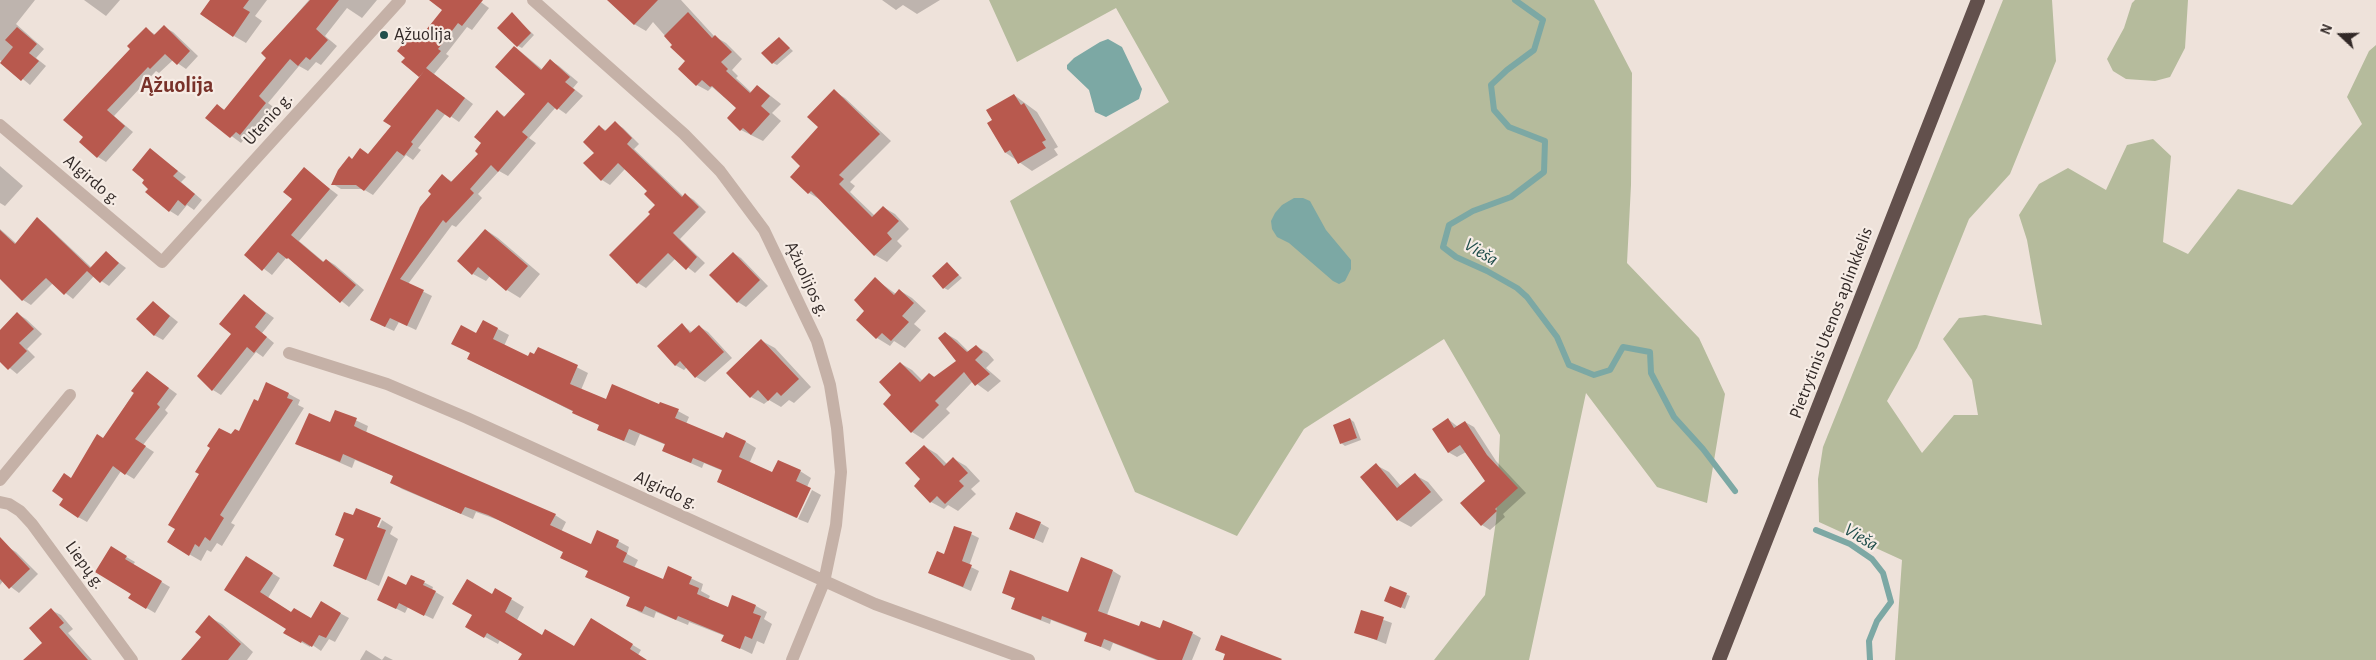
<!DOCTYPE html>
<html>
<head>
<meta charset="utf-8">
<style>
  body { margin:0 }
  #map { position:relative; width:2376px; height:660px; overflow:hidden; background:#eee2da; font-family:"Alegreya Sans",sans-serif }
  canvas { display:block }
  .north { position:absolute; left:2316px; top:10px; width:50px; height:50px; -webkit-text-stroke:4px #f6ece5; paint-order:stroke; rotate:291deg; font-size:14px; font-weight:700; line-height:20px; text-align:center; color:#322927 }
  .north::after { content:''; display:block; margin:auto; width:18px; height:22px; background:#322927; clip-path:polygon(50% 0,100% 100%,50% 72%,0 100%) }
</style>
</head>
<body>
<div id="map">
<canvas width="2376" height="660"></canvas>
<div class="north">N</div>
</div>
<script>
const g = document.querySelector('canvas').getContext('2d');
g.lineJoin = 'round';
function fill(path, color) {
  g.fillStyle = color;
  g.fill(path, 'evenodd');
}
function shape(rows) {
  const path = new Path2D();
  for (const r of rows) {
    path.moveTo(r[0], r[1]);
    for (let i = 2; i < r.length; i += 2) path.lineTo(r[i], r[i + 1]);
  }
  return path;
}
function trace(path, color, width, dash) {
  g.strokeStyle = color;
  g.lineWidth = width;
  g.lineCap = dash ? 'butt' : 'round';
  g.setLineDash(dash || []);
  g.stroke(path);
}
function write(font, color, halo, rows, align = 'center') {
  g.font = font + ' "Alegreya Sans",sans-serif';
  g.lineWidth = 4.5;
  g.setLineDash([]);
  g.textBaseline = 'middle';
  g.strokeStyle = halo;
  g.fillStyle = color;
  for (const [text, x, y, turn = 0] of rows) {
    g.save();
    g.translate(x, y);
    g.rotate((+turn || 0) * Math.PI / 180);
    g.textAlign = isNaN(turn) ? turn : align;
    if (halo) g.strokeText(text, 0, 0);
    g.fillText(text, 0, 0);
    g.restore();
  }
}
fill(shape([
  [989,0,1594,0,1632,73,1631,185,1627,263,1699,338,1725,394,1707,503,1657,487,1586,393,1529,660,1434,660,1485,595,1496,521,1500,435,1444,339,1304,429,1237,536,1135,492,1010,201,1169,102,1116,8,1017,62],
  [2003,0,2052,0,2056,61,2010,174,1969,219,1917,348,1887,401,1922,453,1954,415,1978,415,1972,380,1943,339,1959,318,1985,315,2042,325,2027,240,2019,215,2039,184,2068,168,2106,190,2127,145,2153,139,2171,156,2163,242,2188,254,2238,189,2292,205,2362,124,2347,97,2369,51,2376,45,2376,660,1895,660,1902,560,1819,522,1818,479,1823,447],
  [2135,0,2188,0,2185,48,2170,77,2155,81,2126,79,2113,71,2107,59,2124,28,2132,3]
]), '#b5bb9c');
fill(shape([
  [1108,39,1122,47,1142,89,1139,99,1106,117,1095,112,1089,90,1067,69,1067,65,1074,58,1100,42],
  [1294,198,1303,198,1310,201,1326,230,1351,260,1351,269,1345,281,1339,284,1333,281,1289,243,1277,237,1272,229,1271,221,1275,213,1282,205]
]), '#7ca8a4');
fill(shape([
  [0,0,35,0,16,24,44,49,36,58,46,66,30,85,0,60],
  [84,0,120,0,106,16],
  [211,0,267,0,255,16,262,21,246,43,234,36],
  [309,0,377,0,362,18,347,8,325,36,337,46,321,65,316,62,308,71,299,66,268,103,276,109,250,140,246,137,241,143,207,118,217,106,225,110,268,57,263,53],
  [441,0,478,0,489,8,472,30,467,27,446,54,449,56,434,74,473,104,459,122,446,113,418,148,421,150,413,160,406,155,373,195,363,189,341,189,333,184,353,160,369,155,392,126,421,76,406,58,415,31,424,36,444,10],
  [612,0,681,0,714,36,726,43,742,59,732,70,738,76,736,78,752,93,758,86,781,104,772,113,781,121,763,141,741,130,737,108,712,87,708,91,697,85,687,61,653,22,646,31,634,24],
  [882,0,940,0,917,14,903,5,896,10],
  [512,14,534,35,522,48,518,46],
  [164,27,173,32,198,56,186,69,173,60,159,73,156,71,114,116,133,132,106,162,98,157,84,137,132,49,146,29,156,35],
  [779,38,793,51,777,65,773,63],
  [515,47,543,70,551,61,559,66,578,82,573,88,583,96,566,114,556,107,529,138,536,143,508,176,499,171,478,194,482,198,456,227,452,225,408,284,432,296,416,330,399,322,394,331,381,325,433,194,442,176,453,182,480,154,497,112,506,117,526,94],
  [834,91,845,98,891,141,850,182,855,186,850,192,875,216,883,207,895,214,909,229,897,241,902,246,887,262,875,255,821,200,809,193,792,177,802,166],
  [1014,95,1037,112,1058,147,1054,149,1058,155,1032,171,1006,153],
  [615,123,623,128,639,144,634,149,684,197,686,195,694,200,706,212,680,239,705,263,695,273,676,258,646,288,638,283,610,255,651,214,657,205,649,191,625,169,610,185,602,180,596,153,600,127,607,131],
  [150,150,186,177,181,182,202,200,194,210,187,205,178,216,170,211,150,188],
  [0,166,23,186,5,206,0,203],
  [304,169,338,195,299,241,325,263,327,260,335,265,364,290,349,307,287,257,272,275,246,255,293,199],
  [38,219,45,224,92,268,106,253,126,268,109,286,94,276,73,299,53,283,31,305,23,300,0,266,0,229,17,244],
  [486,230,498,238,540,274,520,298,507,290,490,276,486,281,473,274],
  [733,253,741,258,768,286,746,307,738,302,711,275],
  [947,264,962,278,948,290,944,288],
  [875,279,896,294,899,290,912,298,926,311,914,324,921,330,905,348,894,341,890,346,877,338,857,320,866,311],
  [244,296,274,318,262,333,274,343,263,357,256,352,221,395,213,390],
  [153,302,178,322,163,340,154,335],
  [18,314,26,319,42,334,27,349,35,357,17,374,0,360,0,332],
  [483,321,509,335,504,346,528,358,535,356,539,348,588,373,581,390,606,401,659,406,678,411,689,417,686,424,724,440,746,442,756,448,749,464,773,474,800,471,811,478,807,487,809,488,796,518,718,482,723,471,704,463,702,468,674,456,663,450,666,445,640,434,635,446,609,435,598,429,600,425,468,359],
  [682,325,693,333,700,327,708,332,732,358,705,382,696,377,687,367,684,370,675,365],
  [945,333,957,340,969,352,976,346,988,353,994,360,986,368,1001,381,988,392,973,381,946,409,950,413,923,439,912,432,893,395,900,363,912,370,923,381,930,374,936,378,957,361],
  [762,341,775,348,811,387,794,403,789,400,781,407,769,400,764,404,751,397],
  [147,372,177,394,165,410,168,413,143,445,154,452,134,479,121,471,87,522,78,517,72,479,104,439],
  [289,394,300,400,298,405,304,408,231,523,235,525,222,546,217,543,211,552,207,550,201,561,168,542,232,435,240,433,258,402],
  [336,411,368,426,366,433,555,515,566,522,561,532,591,546,618,541,629,547,627,554,638,560,634,568,664,581,669,568,703,584,701,591,710,596,708,600,728,608,756,606,767,612,764,619,772,624,764,644,757,641,752,654,723,640,725,636,689,622,688,625,656,612,654,618,639,612,628,605,631,598,586,576,589,571,561,558,564,552,501,521,476,512,473,519,402,489,391,482,394,476,355,460,352,468,297,444,331,424],
  [1350,419,1354,422,1361,440,1345,446,1341,443],
  [1448,419,1458,427,1465,422,1474,427,1496,461,1526,493,1503,514,1505,517,1490,530,1482,525,1486,481,1466,452,1457,457,1448,452],
  [924,446,937,454,948,465,954,459,966,466,980,481,971,489,976,494,958,511,948,505,944,509,931,502,922,479],
  [1376,465,1389,472,1401,486,1415,475,1428,482,1443,500,1411,527,1398,520],
  [812,490,821,495,808,523,798,519],
  [354,517,376,533,382,520,393,527,390,534,398,539,379,586,335,565],
  [1040,523,1049,528,1043,543,1010,528],
  [971,534,979,538,969,566,979,571,971,591,929,573,945,556],
  [8,547,16,552,38,574,19,593,3,581,0,585,0,554],
  [111,548,135,562,133,565,170,587,155,613,130,598,132,594],
  [254,562,280,578,268,598,292,613,311,619,321,603,349,618,335,642,329,639,321,651,311,644,310,647,285,633,288,629,226,590],
  [1113,571,1121,576,1107,615,1140,627,1192,633,1201,638,1192,660,1156,660,1113,643,1110,651,1086,640,1088,634,1051,620,1050,624,1021,613,1012,608,1016,599,1003,592,1068,593],
  [412,576,433,587,432,590,444,597,433,619,408,607,405,613,387,604,407,587],
  [1391,588,1410,596,1405,609,1390,602],
  [496,590,524,607,517,620,542,636,574,647,600,625,641,650,638,655,646,660,519,660,523,654,500,640,498,644,467,627],
  [51,610,61,615,73,629,68,633,92,660,25,660,44,643],
  [1362,612,1392,623,1386,644,1355,632],
  [209,617,222,624,253,652,247,660,183,660,203,637],
  [366,650,382,660,385,656,393,660,360,660]
]), '#0003');
trace(shape([
  [1515,0,1543,20,1534,50,1507,70,1491,85,1494,110,1509,127,1545,141,1544,172,1511,197,1473,211,1449,225,1443,247,1456,257,1487,271,1517,288,1527,297,1557,337,1569,365,1594,375,1610,370,1623,347,1650,352,1651,373,1674,417,1703,449,1735,491],
  [1816,530,1850,544,1872,559,1883,573,1891,602,1877,621,1869,641,1870,660]
]), '#7ca8a4', 6);
fill(shape([
  [210,0,249,0,243,8,250,12,233,37,200,14],
  [310,0,339,0,316,29,328,40,310,60,306,57,298,66,290,59,259,96,266,103,240,135,236,132,230,138,205,118,217,104,224,110,266,58,261,53],
  [429,0,483,0,462,26,458,23,438,49,441,51,426,68,465,98,450,118,437,109,411,142,413,144,404,156,397,151,364,191,356,185,331,185,338,170,349,156,352,159,360,148,368,154,391,126,383,121,425,70,419,77,401,62,405,58,397,51,415,29,422,35,442,10],
  [607,0,658,0,634,25],
  [512,12,531,33,517,47,497,28],
  [688,12,712,38,715,35,732,52,721,62,728,69,726,71,750,93,757,85,770,96,761,106,770,114,751,135,743,128,740,131,727,118,736,108,712,86,710,87,702,80,696,86,678,69,685,61,670,47,672,45,664,36],
  [164,25,190,51,177,65,165,54,150,69,148,67,107,110,125,126,97,158,79,142,83,137,63,120,130,49,127,46,146,27,154,35],
  [17,27,37,44,29,53,39,61,21,81,0,63,13,47,5,40],
  [779,37,790,48,772,64,761,53],
  [514,46,541,70,550,59,570,77,565,82,575,90,557,110,548,102,522,132,528,137,498,172,491,165,470,189,474,193,446,223,443,220,400,279,424,290,407,326,390,318,385,327,370,320,420,207,431,194,428,191,442,174,451,182,478,154,475,151,481,143,474,137,497,110,504,117,525,94,495,67],
  [834,89,880,134,839,175,844,179,839,184,872,217,883,206,899,221,887,233,892,239,874,256,811,191,808,194,790,177,800,166,791,157,818,127,807,117],
  [1014,94,1021,105,1024,103,1046,140,1042,142,1046,148,1018,164,1010,150,1005,153,987,123,992,120,986,110],
  [615,121,632,138,627,144,682,197,685,193,699,207,673,233,697,257,686,270,668,253,637,284,609,255,650,214,648,212,655,205,644,194,647,191,618,163,601,181,583,163,594,153,583,142,599,125,605,131],
  [150,148,178,171,173,176,195,194,185,206,178,200,169,212,145,192,148,189,142,183,144,180,132,170],
  [304,167,330,189,291,235,323,262,326,259,356,285,340,303,288,258,287,259,278,252,262,271,244,255,292,199,283,192],
  [37,217,90,268,106,251,119,263,100,283,87,271,64,295,46,278,22,301,0,279,0,230,15,244],
  [485,229,528,266,506,291,478,267,472,275,457,261],
  [733,252,760,280,737,303,709,275],
  [947,262,959,275,943,289,932,276],
  [875,277,894,295,899,289,914,303,902,316,909,322,891,341,882,333,876,339,856,320,864,311,854,300],
  [244,294,266,313,255,327,267,337,254,353,247,347,212,391,197,376,231,334,219,324],
  [153,301,170,316,154,336,136,319],
  [17,312,34,329,19,343,27,351,8,370,0,362,0,330],
  [483,320,498,328,493,339,528,356,530,352,534,354,538,347,578,365,570,384,606,399,612,384,659,404,660,402,679,409,675,418,723,438,726,432,746,441,739,457,772,472,778,460,801,470,796,481,811,488,797,518,717,482,722,470,693,458,691,463,662,451,665,444,629,429,624,441,597,430,599,425,572,413,573,411,467,359,470,353,451,344,461,325,476,333],
  [682,323,690,333,699,325,724,352,695,378,680,361,675,366,657,346],
  [945,332,967,352,976,345,983,352,975,360,990,374,975,386,964,372,935,401,939,405,911,433,883,404,891,395,879,382,900,362,920,382,929,373,934,377,956,361,938,338],
  [761,339,799,379,781,396,777,392,768,401,758,390,750,398,726,373],
  [147,371,169,388,157,404,160,407,135,439,146,446,125,475,113,466,78,518,59,505,63,499,52,491,64,473,71,478,97,434,103,438,134,393,131,391],
  [266,382,289,393,287,398,293,400,220,515,224,518,210,541,205,537,199,547,195,544,189,556,167,542,175,529,168,525,199,474,195,472,210,448,207,446,219,428,231,434,235,429,239,431,254,399,258,401],
  [335,410,357,418,354,426,362,430,556,514,550,525,591,544,597,530,619,540,616,547,627,553,623,562,663,579,668,566,692,577,689,584,699,588,697,594,728,607,732,595,756,605,753,613,761,616,752,639,745,636,740,649,721,641,724,635,678,616,676,620,645,606,642,612,626,606,630,597,585,577,588,571,560,558,563,552,488,515,465,507,461,514,390,483,393,476,343,454,340,462,295,444,309,413,330,422],
  [1350,418,1357,438,1340,444,1333,425],
  [1448,418,1454,428,1465,421,1487,455,1518,488,1495,509,1497,511,1481,526,1460,503,1485,481,1460,445,1448,453,1432,429],
  [924,445,944,466,953,457,968,473,959,481,964,486,945,504,937,496,930,503,914,486,920,479,905,463],
  [1376,463,1397,488,1415,473,1431,492,1397,521,1360,477],
  [356,508,381,518,377,527,386,530,366,580,333,566,344,539,335,535,344,512,353,515],
  [1016,512,1041,522,1034,539,1009,529],
  [954,526,972,532,962,561,972,565,963,587,928,573,937,551,944,554],
  [0,537,30,569,9,589,0,579],
  [111,546,127,556,125,559,162,581,146,609,128,598,131,594,95,572],
  [246,556,273,573,260,592,291,612,294,608,311,618,321,601,341,613,326,638,319,635,312,647,302,641,301,643,283,633,286,629,224,590],
  [1081,557,1113,570,1098,611,1139,626,1141,621,1160,628,1163,620,1193,632,1182,660,1158,660,1104,639,1101,647,1084,641,1087,633,1042,616,1041,620,1011,609,1015,598,1002,593,1010,570,1068,592],
  [411,575,425,581,423,585,436,591,424,616,399,603,396,609,377,600,388,576,406,585],
  [467,579,492,594,495,588,512,598,505,612,542,635,545,629,574,646,591,618,633,644,630,649,647,660,518,660,522,654,487,633,484,638,465,627,472,615,452,604],
  [1390,586,1407,593,1401,608,1384,601],
  [51,608,64,623,59,627,88,660,23,660,42,643,29,628],
  [1361,610,1384,617,1377,640,1354,633],
  [209,615,241,644,228,660,181,660,201,637,195,632],
  [1221,635,1282,659,1281,660,1223,660,1225,654,1215,650]
]), '#b8594e');
trace(shape([
  [533,0,684,134,720,171,764,230,817,341,830,385,837,428,841,472,836,525,824,582,792,660],
  [0,125,162,262,400,0],
  [289,353,387,384,467,418,875,604,1029,660],
  [0,480,70,395],
  [0,502,9,504,20,511,32,524,132,660]
]), '#c5b1a7', 12);
trace(shape([
  [1719,660,1978,0]
]), '#62504c', 14);
for (const [x, y, r, color] of [
  [384,35,5,"#214f4c"]
]) {
  const dot = new Path2D();
  dot.arc(x, y, r, 0, 2 * Math.PI);
  g.fillStyle = color;
  g.fill(dot);
  trace(dot, '#f6ece5', 2);
}
write('18px', '#322927', '#f6ece5', [
  ["Ąžuolija",394,35]
], 'left');
write('18px', '#322927', '#f6ece5', [
  ["Utenio g.",268,119,-48],
  ["Algirdo g.",92,180,40],
  ["Ąžuolijos g.",807,279,65],
  ["Pietrytinis Utenos aplinkkelis",1831,323,-69],
  ["Algirdo g.",666,490,25],
  ["Liepų g.",85,565,54]
]);
write('italic 19px', '#214f4c', '#f6ece5', [
  ["Vieša",1481,252,31],
  ["Vieša",1861,537,31]
]);
write('bold 22px', '#783129', '#f6ece5', [
  ["Ąžuolija",177,85]
]);
</script>
</body>
</html>
